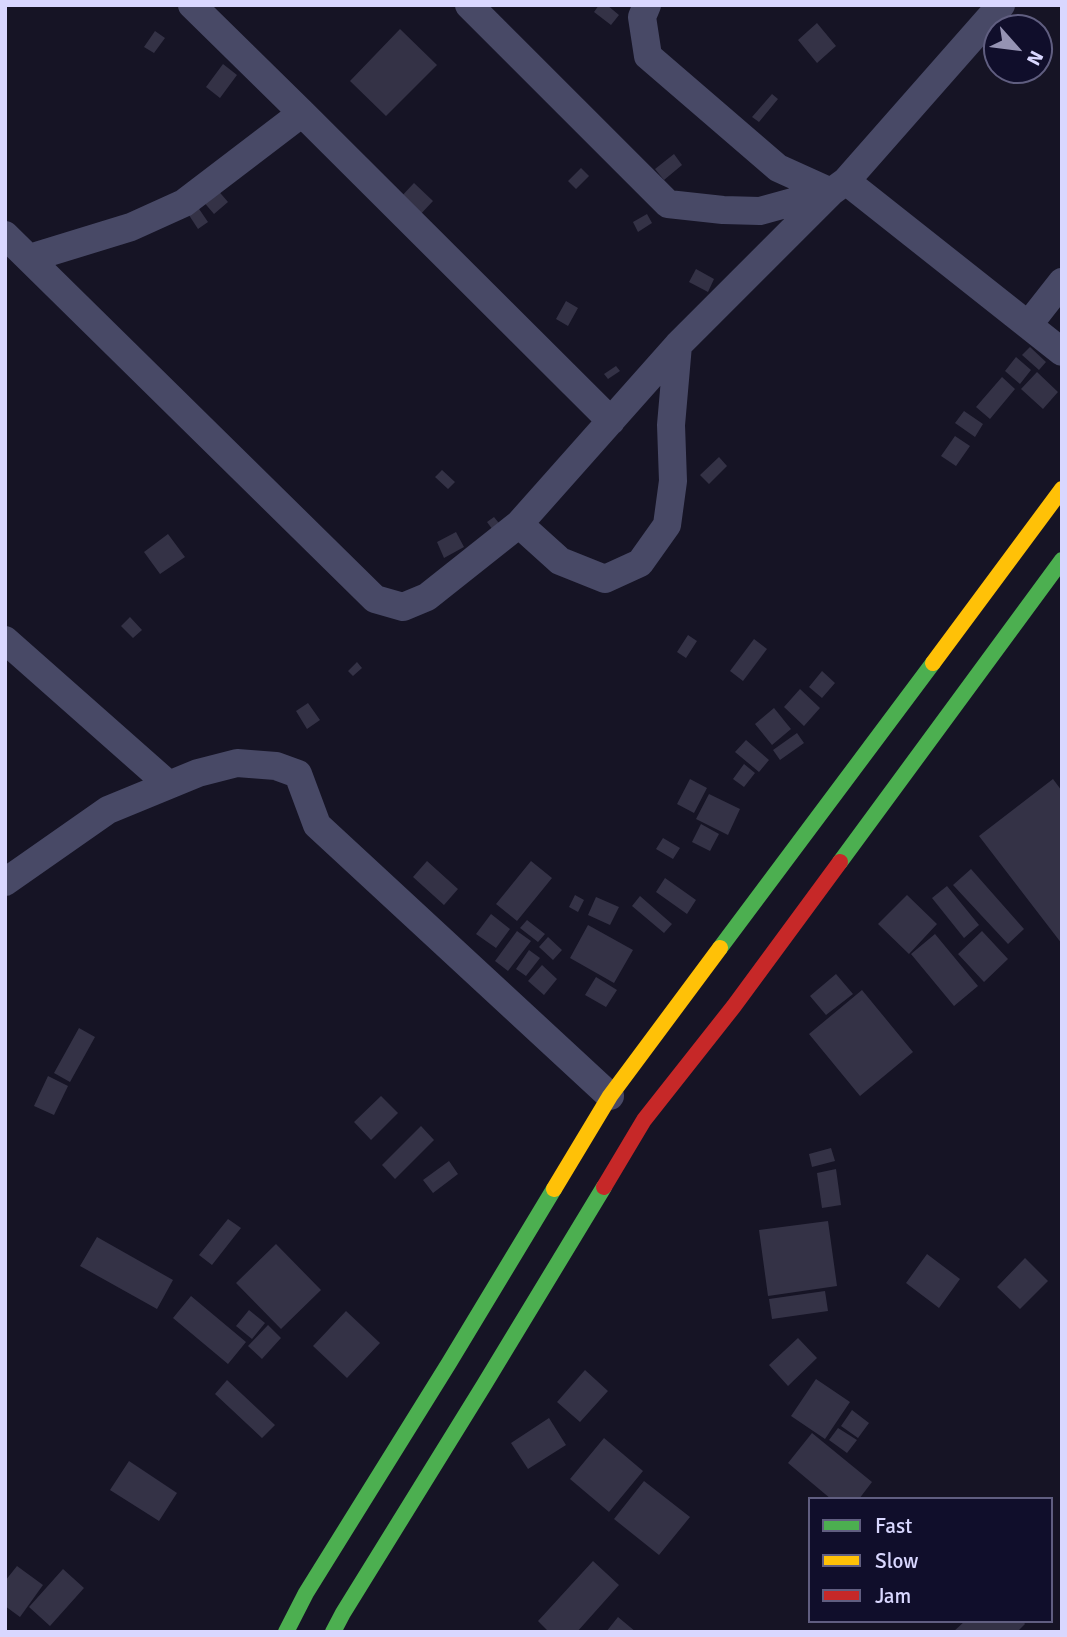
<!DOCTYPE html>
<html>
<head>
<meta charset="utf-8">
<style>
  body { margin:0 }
  #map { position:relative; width:1067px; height:1637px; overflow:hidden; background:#161425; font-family:Signika,sans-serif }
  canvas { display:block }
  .frame { position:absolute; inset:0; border:7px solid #d9d7ff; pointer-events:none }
  .legend { position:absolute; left:808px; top:1497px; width:245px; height:126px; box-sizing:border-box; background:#100e2b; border:2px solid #605e80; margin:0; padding:9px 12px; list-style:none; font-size:21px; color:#d9d7ff }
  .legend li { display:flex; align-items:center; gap:14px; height:35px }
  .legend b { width:35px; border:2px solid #605e80 }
  .north { position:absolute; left:983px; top:14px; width:70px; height:70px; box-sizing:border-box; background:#100e2b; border:2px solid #605e80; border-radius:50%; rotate:118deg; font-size:19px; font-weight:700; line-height:28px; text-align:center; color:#d9d7ff }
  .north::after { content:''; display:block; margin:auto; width:24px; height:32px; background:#9593b3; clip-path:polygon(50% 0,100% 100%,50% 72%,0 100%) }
</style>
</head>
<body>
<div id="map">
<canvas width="1067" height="1637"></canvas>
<div class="frame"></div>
<ul class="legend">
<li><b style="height:9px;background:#4caf50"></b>Fast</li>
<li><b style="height:9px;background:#ffc107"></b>Slow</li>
<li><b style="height:9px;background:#c62828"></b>Jam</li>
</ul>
<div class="north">N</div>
</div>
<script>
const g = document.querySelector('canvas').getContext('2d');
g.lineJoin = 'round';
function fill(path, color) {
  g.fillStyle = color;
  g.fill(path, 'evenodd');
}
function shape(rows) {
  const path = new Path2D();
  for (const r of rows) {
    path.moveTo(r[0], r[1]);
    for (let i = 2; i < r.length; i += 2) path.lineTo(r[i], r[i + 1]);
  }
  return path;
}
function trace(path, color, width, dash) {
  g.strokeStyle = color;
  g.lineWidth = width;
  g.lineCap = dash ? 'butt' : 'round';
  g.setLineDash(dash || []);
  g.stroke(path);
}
fill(shape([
  [599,5,607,5,619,15,611,25,594,12],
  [817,23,836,46,817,63,798,40],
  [400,29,437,65,386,116,350,81],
  [155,31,165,38,154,53,144,47],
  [223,64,237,75,220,98,206,87],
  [772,94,778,99,759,122,752,117],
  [674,154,682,165,664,180,655,169],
  [581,168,589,176,576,189,568,181],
  [414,183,433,201,418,217,399,199],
  [216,188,228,202,214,214,202,200],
  [195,203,208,222,198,229,185,209],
  [647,214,652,223,638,232,633,222],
  [696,269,714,279,708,292,689,282],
  [566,301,578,308,568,326,556,319],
  [1030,347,1046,362,1039,370,1022,355],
  [1016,357,1031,370,1020,384,1005,371],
  [616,366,620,371,608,379,604,374],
  [1037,372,1058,392,1043,409,1021,389],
  [1002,377,1015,389,990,419,976,407],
  [964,411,983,424,975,437,955,423],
  [955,436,970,446,956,466,941,456],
  [719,457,727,466,709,484,700,475],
  [442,470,455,482,448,489,435,477],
  [494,517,503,528,496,534,487,522],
  [456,532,464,547,444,558,437,542],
  [168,534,185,557,160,574,144,552],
  [130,617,142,630,133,638,121,626],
  [688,635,697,641,686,658,677,652],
  [754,639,767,649,743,681,730,671],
  [357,662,362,668,353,676,348,671],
  [822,671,835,683,822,698,809,687],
  [800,689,820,708,804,726,784,707],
  [308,703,320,720,307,729,296,711],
  [774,708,791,729,772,745,755,724],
  [797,733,804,743,780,760,773,750],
  [746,740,769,760,759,772,735,752],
  [744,764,755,773,744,787,733,779],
  [690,779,707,788,694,813,677,804],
  [1053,779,1062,791,1062,944,979,836],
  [709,794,740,809,728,835,696,819],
  [701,824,719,834,710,851,692,842],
  [663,838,680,848,673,859,656,849],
  [427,861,458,889,444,905,413,877],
  [531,861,552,878,517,921,496,904],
  [971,869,1024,929,1008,944,953,885],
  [665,878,696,900,687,914,656,892],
  [947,886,979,925,964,938,932,898],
  [575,895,584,900,578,912,569,907],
  [907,895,937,924,909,954,878,924],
  [640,896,672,924,664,933,632,906],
  [596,897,619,907,610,925,588,915],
  [491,914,510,929,496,948,476,934],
  [527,920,545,934,538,942,520,928],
  [588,925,633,950,614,983,570,958],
  [517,931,531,941,508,971,495,961],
  [982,931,1008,959,984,982,958,954],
  [935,934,978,986,954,1006,911,954],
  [548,937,562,950,553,960,539,947],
  [529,950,540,958,526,976,516,969],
  [542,965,557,979,544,995,528,981],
  [836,974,853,994,826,1015,810,996],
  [596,977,617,990,606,1007,585,995],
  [862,990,913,1052,860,1096,809,1034],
  [79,1028,95,1037,70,1082,54,1073],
  [48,1076,68,1086,54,1115,34,1106],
  [381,1096,398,1113,371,1140,354,1122],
  [421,1126,434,1140,395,1179,382,1165],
  [831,1148,835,1161,812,1167,809,1154],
  [449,1161,458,1174,433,1193,423,1180],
  [836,1169,841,1205,822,1208,817,1173],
  [228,1219,241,1228,212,1265,199,1255],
  [828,1221,837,1286,768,1296,759,1230],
  [97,1237,173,1280,157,1309,80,1266],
  [276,1244,321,1290,281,1329,236,1283],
  [927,1254,960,1279,939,1308,906,1283],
  [1025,1258,1048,1281,1020,1309,997,1287],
  [825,1291,828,1311,772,1319,769,1299],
  [191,1296,246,1342,228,1364,173,1318],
  [249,1310,265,1323,252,1339,236,1326],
  [346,1311,380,1343,347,1378,313,1346],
  [268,1325,281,1338,262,1359,248,1346],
  [798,1338,817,1358,788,1386,769,1365],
  [585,1370,608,1391,580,1422,557,1402],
  [816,1379,850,1402,825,1439,791,1416],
  [227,1380,275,1425,262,1438,215,1394],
  [852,1410,869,1423,858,1438,841,1426],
  [549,1418,566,1445,528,1469,511,1443],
  [838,1428,857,1440,847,1453,829,1440],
  [812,1433,872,1482,859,1499,831,1499,788,1463],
  [604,1438,643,1471,609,1512,570,1479],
  [129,1461,177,1493,159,1521,110,1490],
  [644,1481,690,1517,659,1555,614,1519],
  [593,1561,619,1585,577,1632,549,1632,538,1621],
  [17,1566,43,1585,20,1617,5,1606,5,1581],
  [63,1569,84,1588,50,1626,29,1607],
  [618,1617,636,1632,606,1632],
  [965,1621,1023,1621,1025,1624,1017,1632,953,1632]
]), '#343246');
trace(shape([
  [192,5,302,113,611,421],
  [469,5,668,204,723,210,760,211,829,192],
  [647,5,642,17,648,56,778,168,831,192],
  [846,181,1062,352],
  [5,235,375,599,403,607,427,597,519,524,678,345,831,192,846,181,1001,5],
  [30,258,131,227,184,203,302,113],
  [1029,324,1062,282],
  [519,524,560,561,605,579,640,563,667,525,673,481,671,425,678,345],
  [5,640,169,785],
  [5,882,108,810,198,773,237,763,276,766,298,774,317,825,610,1096]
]), '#484966', 28);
trace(shape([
  [840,862,1062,560],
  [720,948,933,663],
  [286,1632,306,1593,449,1363,554,1189],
  [333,1632,343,1613,484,1385,604,1187]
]), '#4caf50', 16);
trace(shape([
  [933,663,1062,489],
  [554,1189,610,1096,720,948]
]), '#ffc107', 16);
trace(shape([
  [604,1187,644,1120,734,1006,840,862]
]), '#c62828', 16);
</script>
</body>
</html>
